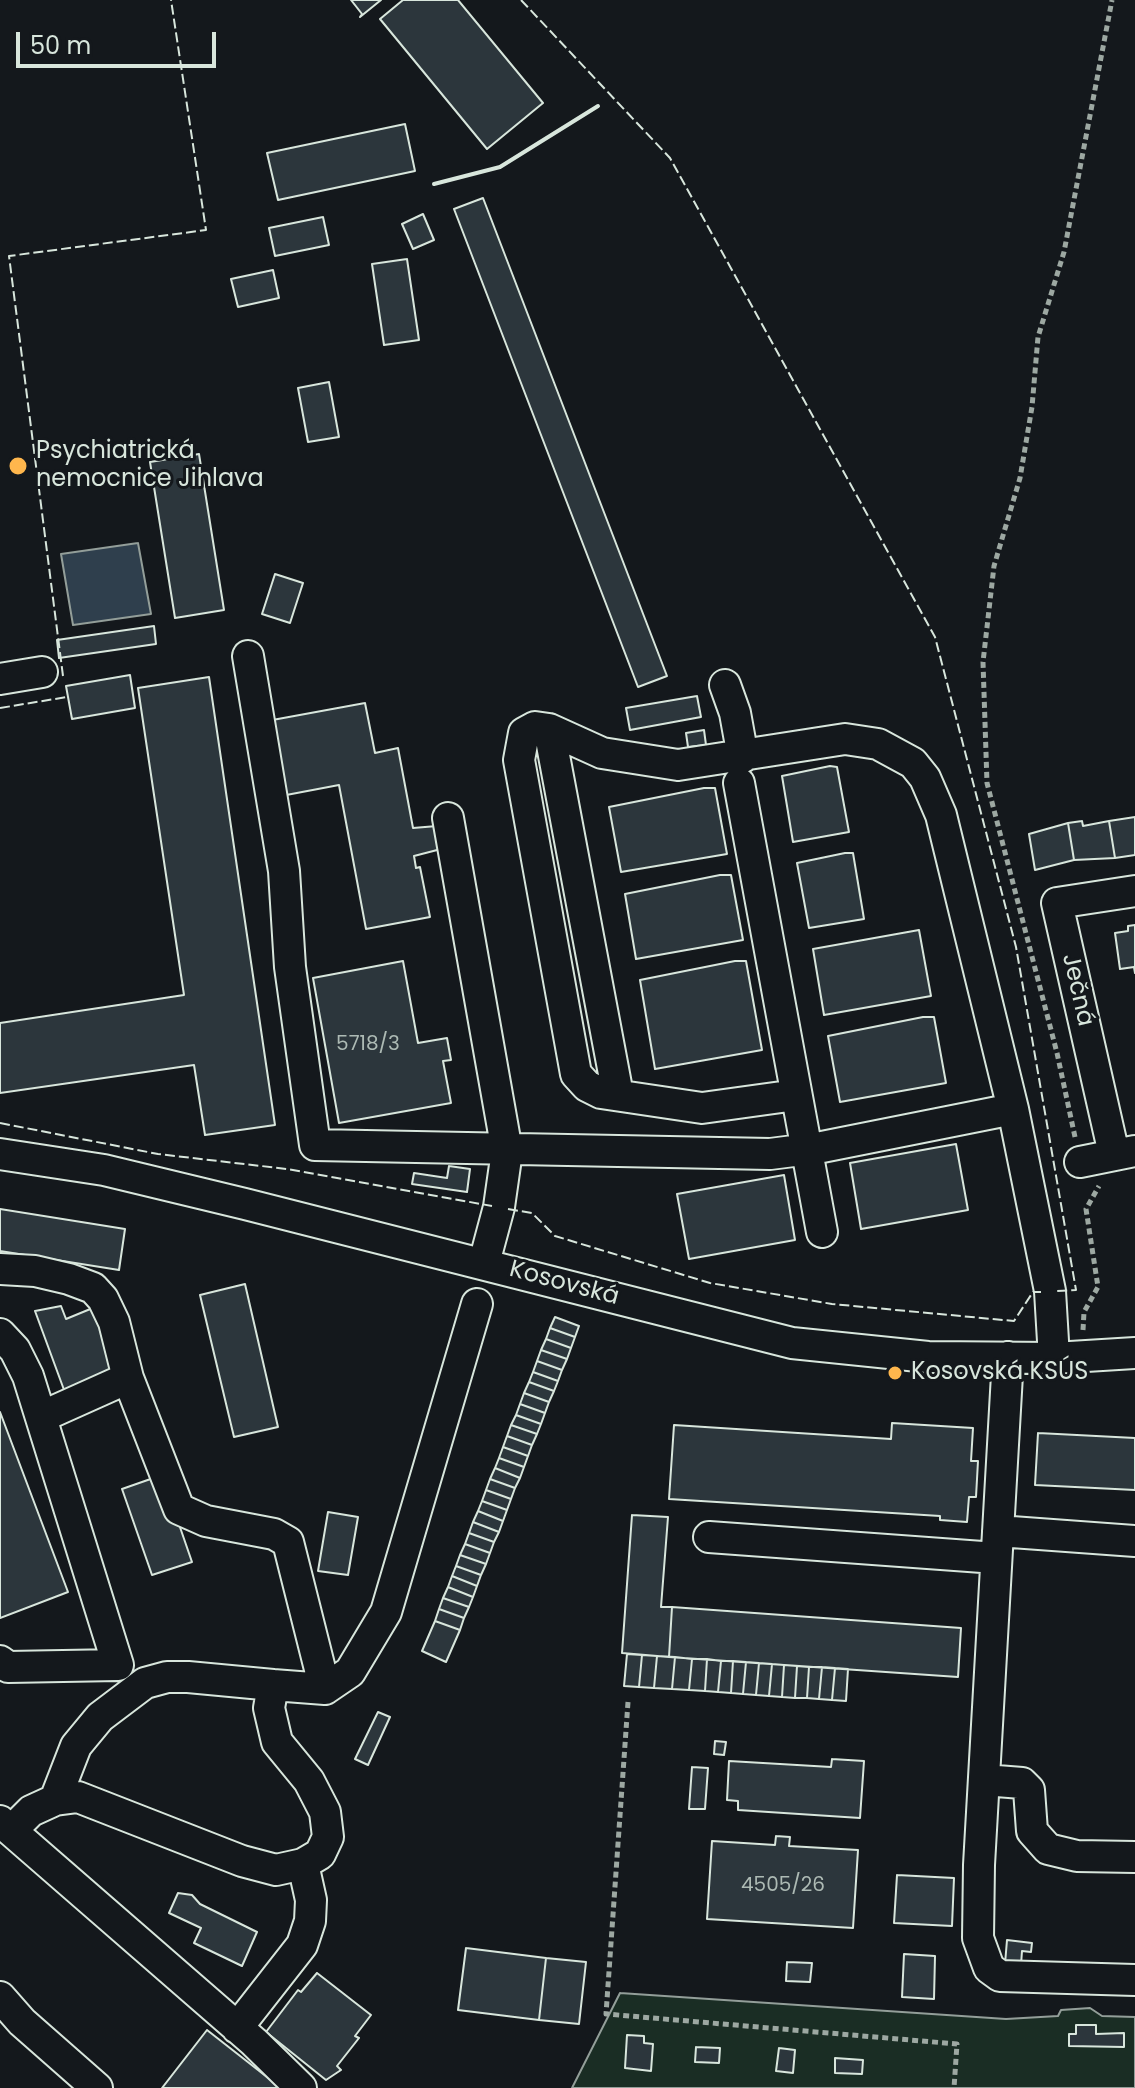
<!DOCTYPE html>
<html>
<head>
<meta charset="utf-8">
<style>
  body { margin:0 }
  #map { position:relative; width:1135px; height:2088px; overflow:hidden; background:#14181c; font-family:Poppins,sans-serif }
  canvas { display:block }
  .scale { position:absolute; left:16px; top:32px; width:200px; height:36px; box-sizing:border-box; border:4px solid #d8e6dc; border-top:0; padding-left:10px; font-size:24px; line-height:28px; white-space:nowrap; color:#d8e6dc; -webkit-text-stroke:6px #14181c; paint-order:stroke }
</style>
</head>
<body>
<div id="map">
<canvas width="1135" height="2088"></canvas>
<div class="scale">50 m</div>
</div>
<script>
const g = document.querySelector('canvas').getContext('2d');
g.lineJoin = 'round';
function fill(path, color) {
  g.fillStyle = color;
  g.fill(path, 'evenodd');
}
function shape(rows) {
  const path = new Path2D();
  for (const r of rows) {
    path.moveTo(r[0], r[1]);
    for (let i = 2; i < r.length; i += 2) path.lineTo(r[i], r[i + 1]);
  }
  return path;
}
function trace(path, color, width, dash) {
  g.strokeStyle = color;
  g.lineWidth = width;
  g.lineCap = dash ? 'butt' : 'round';
  g.setLineDash(dash || []);
  g.stroke(path);
}
function write(font, color, halo, rows, align = 'center') {
  g.font = font + ' Poppins,sans-serif';
  g.lineWidth = 6;
  g.setLineDash([]);
  g.textBaseline = 'middle';
  g.strokeStyle = halo;
  g.fillStyle = color;
  for (const [text, x, y, turn = 0] of rows) {
    g.save();
    g.translate(x, y);
    g.rotate((+turn || 0) * Math.PI / 180);
    g.textAlign = isNaN(turn) ? turn : align;
    if (halo) g.strokeText(text, 0, 0);
    g.fillText(text, 0, 0);
    g.restore();
  }
}
const green = shape([
  [620,1993,1006,2019,1058,2016,1061,2010,1090,2008,1102,2016,1135,2017,1135,2088,572,2088,620,1993]
]);
fill(green, '#1a2d24');
trace(green, '#939e99', 2);
const water = shape([
  [138,543,151,614,73,625,61,554,138,543]
]);
fill(water, '#2f3f4d');
trace(water, '#939e99', 2);
const building = shape([
  [351,0,381,0,360,17,362,14,351,0],
  [403,0,458,0,543,103,487,149,380,19,403,0],
  [405,124,415,171,278,200,267,153,405,124],
  [483,198,667,676,638,687,454,209,483,198],
  [423,214,434,240,413,249,402,224,423,214],
  [323,217,329,245,275,256,269,228,323,217],
  [407,259,419,340,384,345,372,264,407,259],
  [273,270,279,298,238,307,231,279,273,270],
  [329,382,339,437,308,442,298,388,329,382],
  [199,454,224,610,175,618,150,462,199,454],
  [275,574,303,583,290,623,262,614,275,574],
  [154,626,156,644,59,658,57,640,154,626],
  [130,675,135,708,72,719,66,686,130,675],
  [209,677,275,1125,205,1135,194,1065,0,1093,0,1023,184,995,138,688,209,677],
  [697,696,701,717,630,730,626,708,697,696],
  [365,703,375,753,398,748,413,828,437,826,441,849,414,856,416,868,420,867,430,917,366,929,339,785,281,796,267,721,365,703],
  [704,730,706,745,688,747,686,733,704,730],
  [830,766,837,767,849,832,793,842,782,776,830,766],
  [704,788,715,788,727,854,621,872,609,807,704,788],
  [1135,817,1135,855,1115,858,1109,821,1135,817],
  [1082,821,1083,826,1109,821,1115,858,1074,860,1068,823,1082,821],
  [1068,823,1074,860,1035,870,1029,834,1068,823],
  [845,853,853,853,864,919,809,928,797,863,845,853],
  [720,875,731,875,743,940,636,959,625,894,720,875],
  [1135,925,1135,973,1134,967,1120,969,1115,933,1128,931,1128,926,1135,925],
  [919,930,931,996,824,1015,813,949,919,930],
  [403,961,418,1043,447,1038,451,1060,443,1061,451,1103,339,1123,313,978,403,961],
  [735,961,746,961,762,1050,655,1069,640,980,735,961],
  [923,1017,934,1017,946,1083,840,1102,828,1036,923,1017],
  [956,1144,968,1210,861,1229,850,1163,956,1144],
  [449,1166,470,1169,467,1192,412,1184,414,1173,447,1178,449,1166],
  [784,1175,795,1240,689,1259,677,1194,784,1175],
  [0,1209,125,1229,119,1270,0,1251,0,1209],
  [245,1284,278,1427,234,1437,200,1295,245,1284],
  [100,1305,117,1379,67,1398,35,1311,61,1306,66,1319,100,1305],
  [555,1317,579,1326,575,1337,550,1328,555,1317],
  [550,1328,575,1337,571,1348,546,1339,550,1328],
  [546,1339,571,1348,567,1359,541,1350,546,1339],
  [541,1350,567,1359,562,1370,537,1361,541,1350],
  [537,1361,562,1370,558,1381,533,1372,537,1361],
  [533,1372,558,1381,554,1391,529,1382,533,1372],
  [529,1382,554,1391,549,1402,524,1393,529,1382],
  [524,1393,549,1402,545,1413,520,1404,524,1393],
  [520,1404,545,1413,541,1424,516,1415,520,1404],
  [0,1412,68,1592,0,1618,0,1412],
  [516,1415,541,1424,537,1434,511,1425,516,1415],
  [892,1423,973,1428,971,1461,978,1461,976,1497,969,1497,967,1522,940,1520,940,1516,669,1499,674,1425,891,1439,892,1423],
  [511,1425,537,1434,532,1445,507,1436,511,1425],
  [1038,1433,1135,1438,1135,1490,1035,1485,1038,1433],
  [507,1436,532,1445,528,1456,503,1447,507,1436],
  [503,1447,528,1456,524,1467,499,1458,503,1447],
  [499,1458,524,1467,520,1478,495,1468,499,1458],
  [495,1468,520,1478,515,1488,490,1479,495,1468],
  [162,1475,192,1562,152,1575,122,1489,162,1475],
  [490,1479,515,1488,511,1499,486,1490,490,1479],
  [486,1490,511,1499,507,1510,482,1501,486,1490],
  [482,1501,507,1510,503,1521,478,1511,482,1501],
  [478,1511,503,1521,499,1532,473,1522,478,1511],
  [328,1512,358,1517,348,1575,318,1571,328,1512],
  [632,1515,668,1517,661,1607,672,1607,669,1657,622,1653,632,1515],
  [473,1522,499,1532,494,1542,469,1533,473,1522],
  [469,1533,494,1542,490,1553,465,1544,469,1533],
  [465,1544,490,1553,486,1564,460,1555,465,1544],
  [460,1555,486,1564,481,1575,456,1566,460,1555],
  [456,1566,481,1575,477,1586,452,1576,456,1566],
  [452,1576,477,1586,473,1597,448,1587,452,1576],
  [448,1587,473,1597,469,1607,443,1598,448,1587],
  [443,1598,469,1607,464,1618,439,1609,443,1598],
  [672,1607,961,1628,958,1677,669,1657,672,1607],
  [439,1609,464,1618,460,1630,435,1621,439,1609],
  [435,1621,460,1630,446,1662,422,1651,435,1621],
  [627,1654,642,1655,639,1687,624,1686,627,1654],
  [642,1655,657,1656,654,1688,639,1687,642,1655],
  [657,1656,675,1657,672,1689,654,1688,657,1656],
  [675,1657,692,1659,689,1690,672,1689,675,1657],
  [692,1659,707,1659,705,1691,689,1690,692,1659],
  [707,1659,721,1661,718,1692,705,1691,707,1659],
  [721,1661,733,1661,731,1693,718,1692,721,1661],
  [733,1661,746,1662,743,1694,731,1693,733,1661],
  [746,1662,759,1663,756,1695,743,1694,746,1662],
  [759,1663,772,1664,769,1696,756,1695,759,1663],
  [772,1664,784,1665,782,1697,769,1696,772,1664],
  [784,1665,797,1666,795,1698,782,1697,784,1665],
  [797,1666,809,1667,807,1698,795,1698,797,1666],
  [809,1667,822,1667,819,1699,807,1698,809,1667],
  [822,1667,835,1668,832,1700,819,1699,822,1667],
  [835,1668,848,1669,846,1701,832,1700,835,1668],
  [378,1712,390,1717,368,1765,355,1759,378,1712],
  [715,1741,726,1742,724,1755,714,1754,715,1741],
  [832,1759,864,1761,860,1818,738,1810,738,1801,727,1800,729,1761,831,1767,832,1759],
  [692,1767,708,1768,705,1809,689,1809,692,1767],
  [776,1836,790,1837,789,1846,858,1850,853,1928,707,1919,712,1841,775,1845,776,1836],
  [897,1875,954,1878,952,1926,894,1923,897,1875],
  [178,1893,192,1895,200,1904,257,1932,242,1966,194,1943,201,1928,169,1913,178,1893],
  [1007,1940,1032,1943,1031,1952,1022,1951,1021,1965,1005,1964,1007,1940],
  [466,1948,546,1958,539,2020,458,2010,466,1948],
  [904,1954,935,1956,934,1999,902,1997,904,1954],
  [546,1958,586,1962,579,2024,539,2020,546,1958],
  [787,1962,812,1963,810,1982,786,1981,787,1962],
  [317,1973,371,2015,355,2036,359,2038,337,2066,341,2070,326,2080,266,2032,298,1990,301,1992,317,1973],
  [1076,2025,1096,2025,1096,2034,1124,2033,1124,2047,1069,2046,1069,2034,1076,2034,1076,2025],
  [207,2030,281,2088,162,2088,207,2030],
  [627,2035,644,2036,644,2043,653,2044,651,2071,625,2068,627,2035],
  [696,2047,720,2048,719,2063,695,2062,696,2047],
  [779,2048,795,2050,793,2073,776,2071,779,2048],
  [835,2058,863,2060,862,2074,835,2073,835,2058]
]);
fill(building, '#2c363c');
trace(building, '#d8e6dc', 2);
const minor = shape([
  [248,656,284,871,290,967,315,1145,770,1154,817,1148,1013,1109],
  [0,679,42,672],
  [725,685,735,713,743,757],
  [549,729,618,1095],
  [739,783,822,1232],
  [448,818,507,1151,499,1207,484,1263],
  [796,1095,702,1108,601,1093,587,1086,576,1074,519,760,524,733,535,727,549,729,602,753,678,765,845,739,878,744,913,763,925,778,941,815,1013,1109,1050,1291,1054,1358],
  [0,1154,104,1170,245,1204,792,1343,928,1357,1054,1358,1135,1353],
  [1114,1154,1057,903,1135,891],
  [1080,1162,1135,1151],
  [0,1269,35,1271,69,1279,93,1288,103,1299,114,1322,128,1378,179,1509,206,1521,274,1534,288,1542,325,1689,273,1685,269,1708,277,1742,309,1781,325,1812,328,1837,320,1854,303,1864,276,1870,242,1861,78,1797,55,1800,31,1811,12,1830],
  [0,1334,15,1350,28,1376,118,1665,8,1667,0,1661],
  [1008,1357,979,1865,978,1938,989,1968,1000,1976,1135,1980],
  [41,1417,128,1378],
  [998,1531,1135,1541],
  [709,1537,996,1558],
  [325,1689,350,1672,386,1612,477,1304],
  [984,1780,1022,1783,1029,1790,1032,1831,1048,1849,1077,1856,1135,1857],
  [55,1800,76,1746,100,1717,145,1683,167,1677,188,1677,273,1685],
  [0,1821,254,2042,301,2088],
  [0,1997,22,2022,97,2088],
  [237,2028,302,1945,310,1921,311,1900,303,1864]
]);
trace(minor, '#d8e6dc', 34);
trace(shape([
  [1075,1137,1057,1053,987,783,983,662,994,566,1020,478,1032,407,1038,337,1064,252,1112,0],
  [1083,1330,1084,1312,1098,1287,1086,1209,1099,1186],
  [628,1702,606,2014,957,2044,954,2088]
]), '#9da8a2', 5, [6, 4]);
trace(minor, '#14181c', 30);
trace(shape([
  [521,0,670,158,935,637,1016,947,1076,1290,1057,1291],
  [63,676,9,256,206,230,171,0],
  [0,708,67,697],
  [0,1123,158,1154,287,1169,492,1206],
  [508,1209,532,1213,555,1236,710,1283,832,1304,1014,1321,1033,1292,1041,1292]
]), '#d8e6dc', 2, [10, 4]);
trace(shape([
  [434,184,500,167,598,106]
]), '#d8e6dc', 4);
for (const [x, y, r, color] of [
  [18,466,10,"#ffb74d"],
  [895,1373,8,"#ffb74d"]
]) {
  const dot = new Path2D();
  dot.arc(x, y, r, 0, 2 * Math.PI);
  g.fillStyle = color;
  g.fill(dot);
  trace(dot, '#14181c', 3);
}
write('20px', '#adbab4', null, [
  ["5718/3",368,1045],
  ["4505/26",783,1886]
]);
write('24px', '#d8e6dc', '#14181c', [
  ["Psychiatrická",36,452],
  ["nemocnice Jihlava",36,480],
  ["Kosovská KSÚS",911,1373]
], 'left');
write('24px', '#d8e6dc', '#14181c', [
  ["Ječná",1077,990,77],
  ["Kosovská",564,1284,15]
]);
</script>
</body>
</html>
